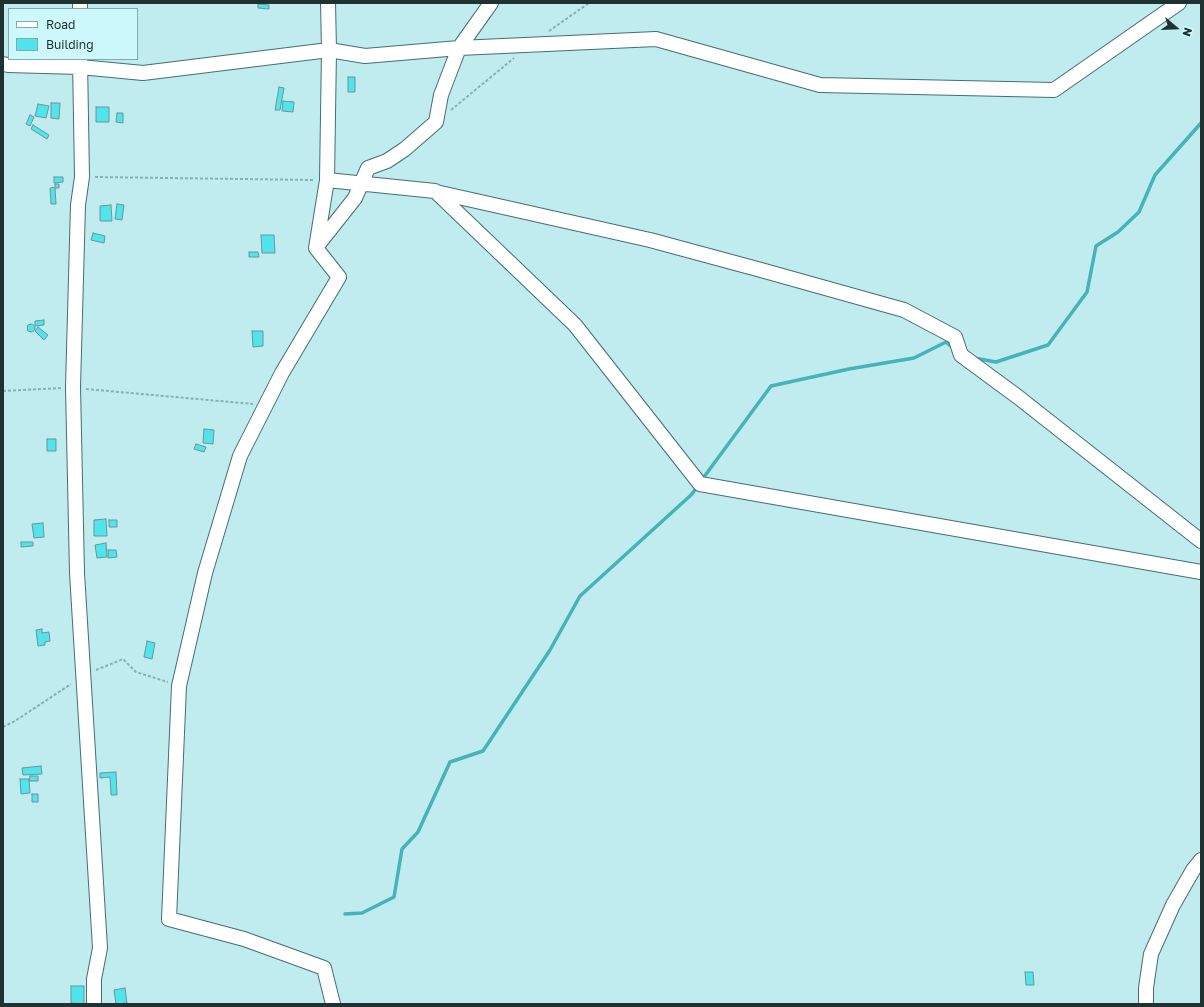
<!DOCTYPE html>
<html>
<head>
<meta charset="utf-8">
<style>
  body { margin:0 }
  #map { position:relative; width:1204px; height:1007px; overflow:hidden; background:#c0ecef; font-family:"Golos Text",sans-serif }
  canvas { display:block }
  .frame { position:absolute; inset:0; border:4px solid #203132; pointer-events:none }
  .legend { position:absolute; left:8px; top:8px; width:130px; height:52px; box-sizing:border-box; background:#cdf9fc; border:1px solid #88a9ab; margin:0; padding:5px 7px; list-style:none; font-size:12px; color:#203132 }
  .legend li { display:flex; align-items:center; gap:8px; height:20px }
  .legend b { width:20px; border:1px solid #88a9ab }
  .north { position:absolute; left:1156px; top:8px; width:40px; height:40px; -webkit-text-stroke:3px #cdf9fc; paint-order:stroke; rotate:109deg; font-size:11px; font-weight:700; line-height:16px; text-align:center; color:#203132 }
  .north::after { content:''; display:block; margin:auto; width:14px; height:18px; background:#203132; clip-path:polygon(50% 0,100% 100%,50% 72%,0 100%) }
</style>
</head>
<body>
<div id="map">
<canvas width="1204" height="1007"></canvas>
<div class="frame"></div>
<ul class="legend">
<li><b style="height:5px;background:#fff"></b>Road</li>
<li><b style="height:11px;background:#50e4ec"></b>Building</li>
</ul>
<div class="north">N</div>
</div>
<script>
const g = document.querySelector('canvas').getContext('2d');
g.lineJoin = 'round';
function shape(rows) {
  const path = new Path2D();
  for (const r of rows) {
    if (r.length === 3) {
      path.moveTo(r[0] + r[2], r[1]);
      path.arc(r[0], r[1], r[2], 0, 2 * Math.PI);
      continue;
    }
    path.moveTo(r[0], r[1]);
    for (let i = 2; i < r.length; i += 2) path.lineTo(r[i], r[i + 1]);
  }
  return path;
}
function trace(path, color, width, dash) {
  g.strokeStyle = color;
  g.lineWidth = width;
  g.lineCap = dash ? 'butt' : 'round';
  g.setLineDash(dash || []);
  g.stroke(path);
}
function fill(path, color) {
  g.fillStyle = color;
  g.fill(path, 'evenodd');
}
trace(shape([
  [974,358,996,362,1048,345,1087,292,1096,246,1118,232,1139,212,1155,175,1201,123],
  [701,481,771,386,849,369,914,358,946,342,954,349],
  [345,914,362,913,394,897,402,849,418,832,450,762,483,751,550,650,580,596,691,495,698,486]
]), '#45b3b9', 3.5);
const building = shape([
  [258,4,269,5,269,9,258,8,258,4],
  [348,77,355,77,355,92,348,92,348,77],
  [279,87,284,88,280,110,275,110,279,87],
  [283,101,294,102,293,112,282,111,283,101],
  [51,103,60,103,59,119,51,118,51,103],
  [38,104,49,106,46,118,35,116,38,104],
  [96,107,109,107,109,122,96,122,96,107],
  [117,113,123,113,123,123,116,122,117,113],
  [30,115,34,117,30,126,26,124,30,115],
  [33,125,49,135,47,139,31,129,33,125],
  [54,177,63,177,63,182,54,183,54,177],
  [55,184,59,184,59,188,55,188,56,204,51,204,50,188,55,187,55,184],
  [117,204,124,205,122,220,115,219,117,204],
  [111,205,112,221,100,221,100,206,111,205],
  [93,233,105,236,104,243,91,240,93,233],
  [261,235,274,235,275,253,262,253,261,235],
  [249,252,258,252,259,257,249,257,249,252],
  [44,320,44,325,35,326,35,321,44,320],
  [31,328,4],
  [38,327,48,335,44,340,35,331,38,327],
  [252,331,263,331,263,346,253,347,252,331],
  [204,429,214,430,213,444,203,443,204,429],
  [47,439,56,439,56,451,47,451,47,439],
  [196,444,206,447,204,452,194,449,196,444],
  [106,519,107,536,94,536,94,520,106,519],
  [109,520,117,520,117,527,109,527,109,520],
  [43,523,44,537,34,538,32,524,43,523],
  [21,542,33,542,33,546,21,547,21,542],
  [106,543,107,557,97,558,95,545,106,543],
  [108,550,116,550,117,557,108,558,108,550],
  [42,629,42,633,49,632,50,641,45,642,45,645,38,646,36,630,42,629],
  [147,641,155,643,152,659,144,657,147,641],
  [41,766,42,774,23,775,22,768,41,766],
  [116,772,117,795,111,795,110,777,100,778,100,773,116,772],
  [30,776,38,776,38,781,29,781,30,776],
  [20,779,29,779,30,793,21,794,20,779],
  [32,794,38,794,38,802,32,802,32,794],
  [1025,972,1033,972,1034,985,1026,985,1025,972],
  [71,986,84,986,84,1004,71,1003,71,986],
  [125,988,127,1003,116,1004,114,990,125,988]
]);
fill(building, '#50e4ec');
trace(building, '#6c9597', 1);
const street = shape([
  [80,3,80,9],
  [328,3,329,50,327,180,316,248,339,277,282,373,240,456,205,573,179,686,169,919,244,939,324,968,333,1004],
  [80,59,82,177,78,205,73,387,77,573,100,948,94,979,94,1004],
  [3,64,8,65,80,67,143,73,329,50,365,56,459,48,656,39,820,85,1054,90,1179,3],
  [327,180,435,191,575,325,700,484,1201,572],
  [436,192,650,240,761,270,904,310,955,337,961,355,1018,397,1201,541],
  [317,246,355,198,368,168,387,161,405,149,436,122,441,95,459,48,491,3],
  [1146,1004,1146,988,1151,954,1173,905,1193,870,1201,860]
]);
trace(street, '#466e71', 16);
trace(shape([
  [549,31,589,3],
  [451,110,514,58],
  [95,177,314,180],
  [86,389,253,404],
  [3,391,61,388],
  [96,670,123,659,136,672,168,682],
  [3,727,15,721,71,684]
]), '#8baeb0', 2, [3, 2]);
trace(street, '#fff', 14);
</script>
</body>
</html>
